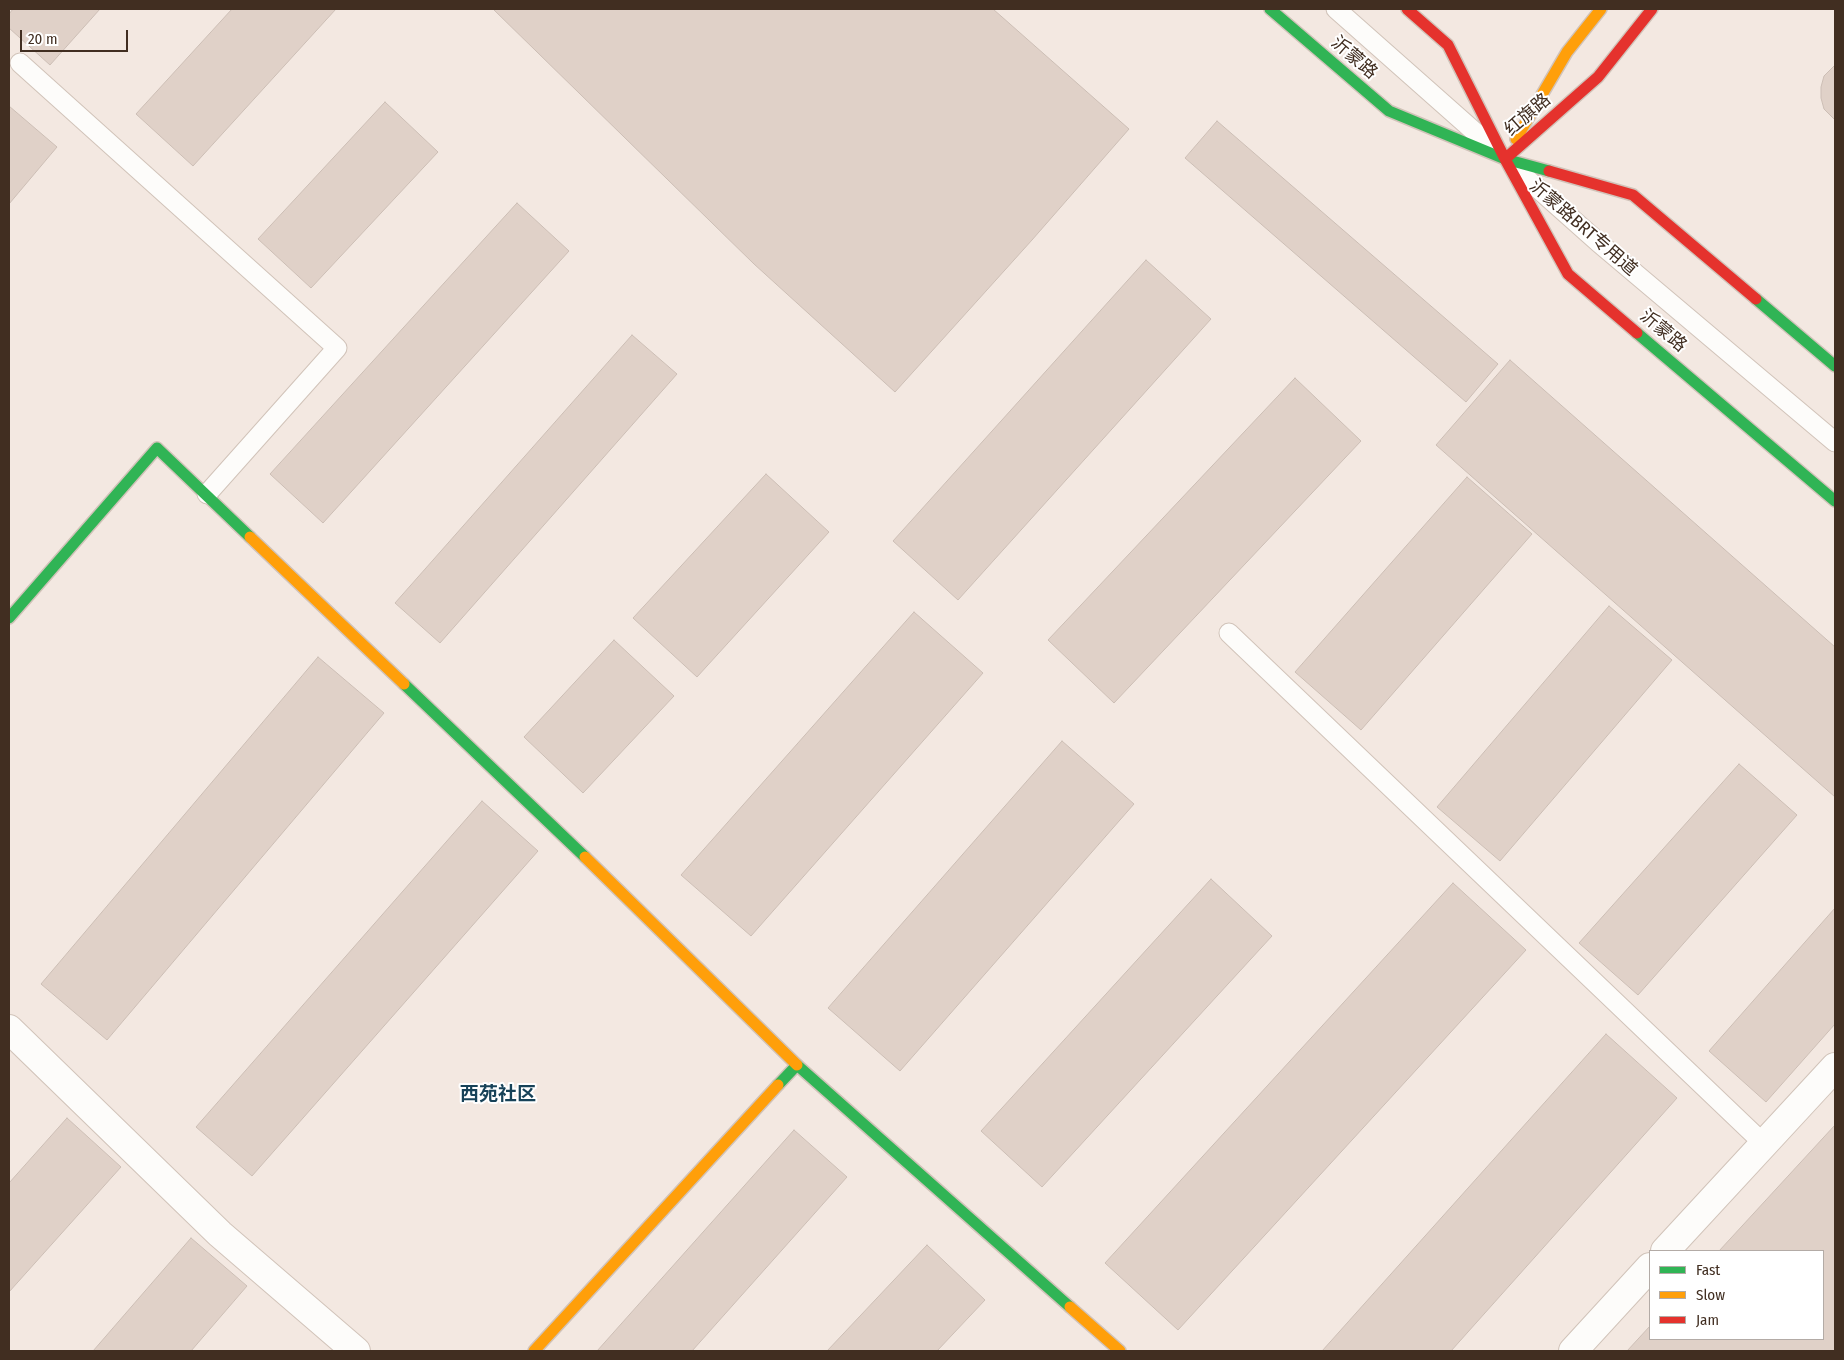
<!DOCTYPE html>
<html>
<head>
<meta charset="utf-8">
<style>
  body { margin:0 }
  #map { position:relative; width:1844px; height:1360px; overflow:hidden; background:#f3e8e1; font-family:"Fira Sans Condensed",sans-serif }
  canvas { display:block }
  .frame { position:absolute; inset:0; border:10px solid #412e21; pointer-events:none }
  .legend { position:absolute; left:1649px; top:1250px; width:175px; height:90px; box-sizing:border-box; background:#fff; border:1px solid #b3aba6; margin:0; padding:6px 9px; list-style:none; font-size:15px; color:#412e21 }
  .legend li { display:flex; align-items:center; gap:10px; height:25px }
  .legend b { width:25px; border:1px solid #b3aba6 }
  .scale { position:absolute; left:20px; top:30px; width:108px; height:22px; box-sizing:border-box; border:2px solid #412e21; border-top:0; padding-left:6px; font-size:15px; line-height:18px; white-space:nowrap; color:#412e21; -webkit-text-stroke:4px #fff; paint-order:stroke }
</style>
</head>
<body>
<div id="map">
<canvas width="1844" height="1360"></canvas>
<div class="frame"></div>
<ul class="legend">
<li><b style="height:6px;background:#30b455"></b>Fast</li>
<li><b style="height:6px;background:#ff9f0a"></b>Slow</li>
<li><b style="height:6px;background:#e5322d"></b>Jam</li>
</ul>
<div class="scale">20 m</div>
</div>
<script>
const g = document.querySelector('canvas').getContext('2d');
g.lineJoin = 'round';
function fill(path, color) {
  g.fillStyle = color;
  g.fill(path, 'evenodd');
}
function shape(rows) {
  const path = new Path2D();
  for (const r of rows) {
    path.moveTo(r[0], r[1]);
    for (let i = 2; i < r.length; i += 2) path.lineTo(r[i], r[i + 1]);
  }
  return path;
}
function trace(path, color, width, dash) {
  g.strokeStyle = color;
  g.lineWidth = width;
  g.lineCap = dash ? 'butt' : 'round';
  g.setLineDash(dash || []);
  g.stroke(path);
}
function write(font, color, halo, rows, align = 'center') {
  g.font = font + ' "Fira Sans Condensed","Noto Sans SC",sans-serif';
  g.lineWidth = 4;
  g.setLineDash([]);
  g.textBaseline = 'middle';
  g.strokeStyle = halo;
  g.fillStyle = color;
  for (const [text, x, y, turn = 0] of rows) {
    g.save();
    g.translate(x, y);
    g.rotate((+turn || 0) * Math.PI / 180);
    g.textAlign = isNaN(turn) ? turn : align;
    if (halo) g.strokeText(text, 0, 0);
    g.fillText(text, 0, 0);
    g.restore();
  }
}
const building = shape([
  [13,9,100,9,50,65,9,28,9,14,13,9],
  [232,9,336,9,193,166,136,114,232,9],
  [493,9,993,9,1129,129,1032,240,895,392,754,264,493,9],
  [1835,65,1835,120,1824,109,1821,98,1821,87,1824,76,1835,65],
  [385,102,438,152,311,288,258,239,385,102],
  [9,106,57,147,9,204,9,106],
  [1217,121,1498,364,1466,402,1185,158,1217,121],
  [517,203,569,251,323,523,270,474,517,203],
  [1146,260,1211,319,958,600,893,541,1146,260],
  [632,335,677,374,440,643,395,603,632,335],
  [1510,360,1835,647,1835,797,1436,445,1510,360],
  [1295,378,1361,441,1114,703,1048,640,1295,378],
  [766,474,829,532,697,677,633,618,766,474],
  [1467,477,1532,534,1361,730,1295,672,1467,477],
  [1609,606,1672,660,1500,861,1437,807,1609,606],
  [914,612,983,673,751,936,681,875,914,612],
  [614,640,674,696,583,793,524,737,614,640],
  [318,657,384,713,107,1040,41,984,318,657],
  [1062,741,1134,804,900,1071,828,1008,1062,741],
  [1739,764,1797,815,1638,995,1579,943,1739,764],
  [482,801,538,851,252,1176,196,1127,482,801],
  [1211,879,1272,936,1042,1187,981,1131,1211,879],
  [1453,883,1526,950,1178,1330,1105,1263,1453,883],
  [1835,908,1835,1024,1766,1102,1709,1051,1835,908],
  [1606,1034,1677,1098,1451,1351,1322,1351,1606,1034],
  [67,1118,121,1167,9,1292,9,1183,67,1118],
  [1835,1125,1835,1351,1627,1351,1650,1326,1650,1339,1823,1339,1823,1251,1719,1251,1835,1125],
  [794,1130,847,1177,692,1351,597,1351,794,1130],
  [191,1238,247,1286,191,1351,93,1351,191,1238],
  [927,1245,985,1300,937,1351,827,1351,927,1245]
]);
fill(building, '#e0d1c8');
trace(building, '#ccbeb5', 1);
const lane = shape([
  [1336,9,1493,148],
  [20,63,337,348,207,494],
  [1517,170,1598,242,1835,442],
  [1229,633,1764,1144]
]);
const street = shape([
  [9,1029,220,1234,356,1351],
  [1665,1251,1835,1067],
  [1573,1351,1650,1267]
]);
const fast = shape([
  [1270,9,1389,111,1505,159,1549,171],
  [1756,299,1835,366],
  [1637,333,1835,501],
  [9,618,157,448,250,537],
  [404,684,585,857],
  [778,1085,797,1065,1070,1307]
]);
const slow = shape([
  [1516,139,1567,52,1601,9],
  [250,537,404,684],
  [585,857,797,1065],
  [1070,1307,1120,1351],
  [534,1351,778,1085]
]);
const jam = shape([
  [1407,9,1448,45,1505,159,1568,274,1637,333],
  [1505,159,1598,77,1652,9],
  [1549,171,1633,195,1756,299]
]);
trace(lane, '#d1c3b9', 21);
trace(street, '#d1c3b9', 30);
trace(fast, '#d1c3b9', 14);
trace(slow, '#d1c3b9', 14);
trace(jam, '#d1c3b9', 14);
trace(lane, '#fdfcfa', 19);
trace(street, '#fdfcfa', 28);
trace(fast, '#30b455', 11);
trace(slow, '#ff9f0a', 11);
trace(jam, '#e5322d', 11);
write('18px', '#412e21', '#fff', [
  ["沂蒙路",1354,58,41],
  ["红旗路",1528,115,-41],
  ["沂蒙路BRT专用道",1583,228,41],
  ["沂蒙路",1663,331,40]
]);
write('bold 19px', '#174258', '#fff', [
  ["西苑社区",498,1095]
]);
</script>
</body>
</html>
